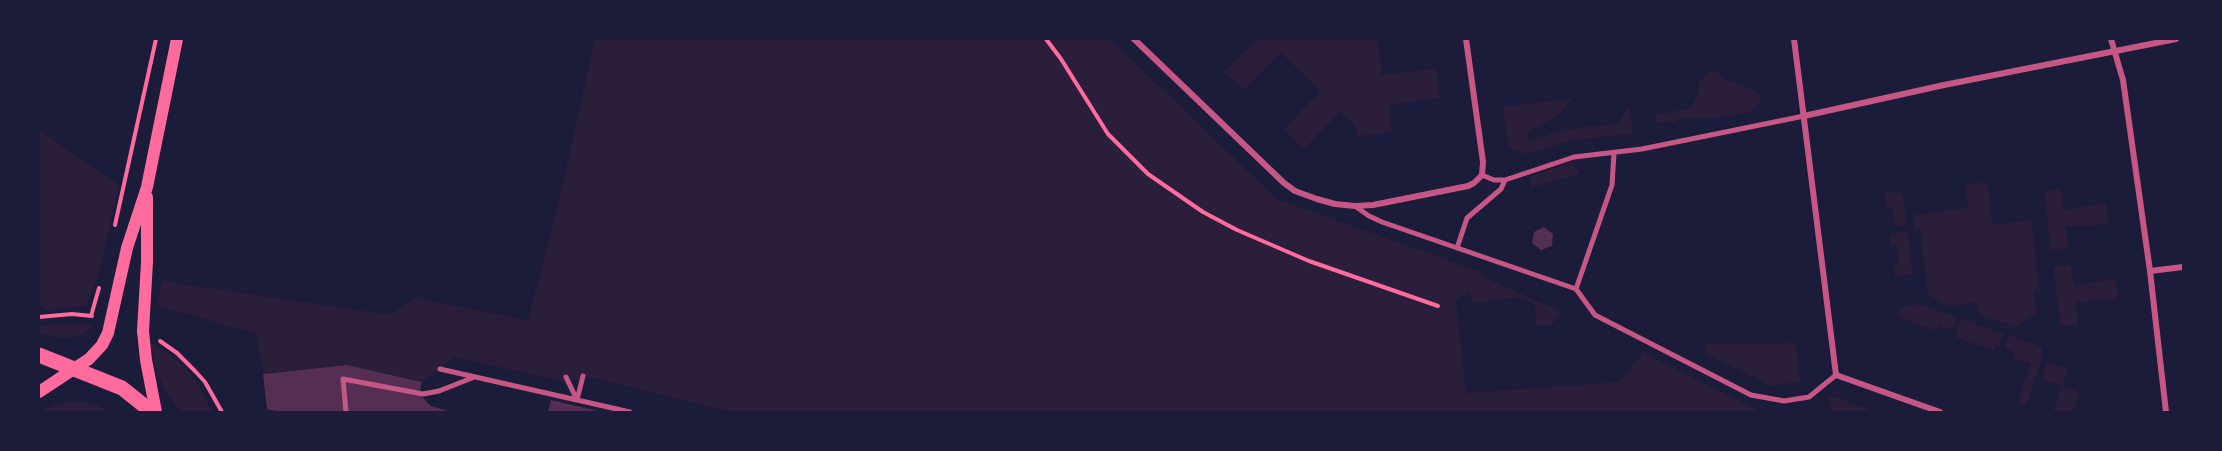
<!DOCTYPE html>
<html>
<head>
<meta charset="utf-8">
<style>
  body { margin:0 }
  #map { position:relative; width:2222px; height:451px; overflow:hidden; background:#1b1b3a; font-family:Mulish,sans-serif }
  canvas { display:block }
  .frame { position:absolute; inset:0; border:40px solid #1b1b3a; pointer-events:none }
</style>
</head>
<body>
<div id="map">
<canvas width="2222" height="451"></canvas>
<div class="frame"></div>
</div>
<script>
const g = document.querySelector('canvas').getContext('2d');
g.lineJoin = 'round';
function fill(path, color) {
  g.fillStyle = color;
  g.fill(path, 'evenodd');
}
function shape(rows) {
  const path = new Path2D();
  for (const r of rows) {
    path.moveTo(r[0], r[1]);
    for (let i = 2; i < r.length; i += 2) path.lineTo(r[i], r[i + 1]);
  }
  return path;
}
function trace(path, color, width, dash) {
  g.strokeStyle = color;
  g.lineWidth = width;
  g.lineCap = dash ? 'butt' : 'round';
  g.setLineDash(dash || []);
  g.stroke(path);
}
fill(shape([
  [595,39,1110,39,1277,199,1481,272,1488,279,1560,311,1552,325,1536,325,1535,304,1520,297,1472,303,1470,292,1456,300,1466,393,1619,382,1643,353,1761,412,731,412,588,377,565,382,455,357,422,382,347,365,263,374,256,333,261,332,254,333,158,306,162,281,390,315,416,298,528,320,560,196],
  [1256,39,1377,39,1382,75,1436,68,1440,98,1389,105,1392,132,1358,136,1354,124,1341,111,1304,149,1284,129,1320,91,1281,53,1244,90,1224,72],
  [1720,71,1721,78,1758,92,1761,99,1752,112,1716,118,1695,117,1683,118,1674,122,1657,123,1654,116,1692,107,1699,92,1699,82,1710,72],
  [1572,98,1560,114,1527,133,1528,141,1540,139,1550,134,1578,128,1619,123,1629,105,1633,130,1631,134,1574,140,1525,154,1509,148,1503,107],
  [39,130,119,185,97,281,86,306,53,309,46,309,39,304],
  [1572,162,1580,174,1530,188,1531,177],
  [1987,182,1993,225,2031,220,2039,285,2039,290,2034,291,2037,315,2027,317,2017,327,1978,314,1976,302,1949,306,1928,295,1920,229,1915,230,1913,215,1968,208,1965,185],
  [2061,189,2064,210,2106,203,2109,224,2066,227,2069,248,2051,250,2044,191],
  [1894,192,1901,193,1903,196,1907,225,1894,227,1892,207,1886,207,1884,193],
  [1908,231,1913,274,1895,277,1893,265,1899,263,1897,245,1891,245,1890,234],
  [2071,265,2074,286,2115,278,2118,299,2076,302,2078,324,2061,326,2053,267],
  [1918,304,1956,317,1952,330,1939,325,1937,331,1900,318,1899,308],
  [1961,319,2004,334,1999,346,1996,345,1994,351,1955,337],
  [73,323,91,324,91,326,83,335,73,337,54,337,39,332,39,326,44,325],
  [2009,335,2042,347,2042,359,2026,405,2017,402,2031,364,2012,357,2014,352,2004,348],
  [149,342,167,353,185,367,197,382,212,412,180,412,168,395,158,375],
  [1796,343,1800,381,1772,386,1704,353,1707,344],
  [2047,362,2068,368,2063,386,2080,392,2073,412,2053,412,2062,386,2042,379],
  [1829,395,1877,412,1831,412],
  [77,401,98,405,111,412,39,412,55,404]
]), '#2a1e3b');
fill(shape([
  [1544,227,1553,234,1552,246,1541,250,1532,243,1534,232],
  [347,365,422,382,419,394,431,406,451,412,280,412,267,409,263,374],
  [551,400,598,411,598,412,548,412]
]), '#542f53');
trace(shape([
  [1046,39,1061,59,1108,134,1148,174,1203,212,1237,230,1309,261,1438,306],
  [115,225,156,39],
  [91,316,99,288],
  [39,317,72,314,92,316],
  [160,341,177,353,195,371,205,382,222,412]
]), '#ff6b9d', 4);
trace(shape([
  [1482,175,1494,180,1505,180,1574,157,1642,149,1804,116],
  [1355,206,1369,216,1382,222,1576,289,1595,315,1751,395,1784,401,1809,397,1836,375],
  [1457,248,1467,218,1501,189,1505,180],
  [1576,289,1612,185,1614,153],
  [440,369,630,412],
  [566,377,577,400],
  [577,400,583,376],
  [346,412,343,379,423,394,439,391,472,378]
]), '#c65784', 5);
trace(shape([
  [1134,39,1284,183,1295,191,1317,199,1335,204,1355,206,1373,205,1468,186,1474,183,1482,175,1483,162,1466,39],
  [1794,39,1836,375,1940,412],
  [2111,39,2123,80,2150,271,2166,412],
  [1804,116,1944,85,2176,39],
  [2150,271,2183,267]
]), '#c65784', 6);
trace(shape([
  [147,197,147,262,143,331,146,360,156,412],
  [39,392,89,359,102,345,108,333,127,248,147,187,177,39]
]), '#ff6b9d', 12);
trace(shape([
  [39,355,122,388,152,412]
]), '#ff6b9d', 15);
</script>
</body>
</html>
